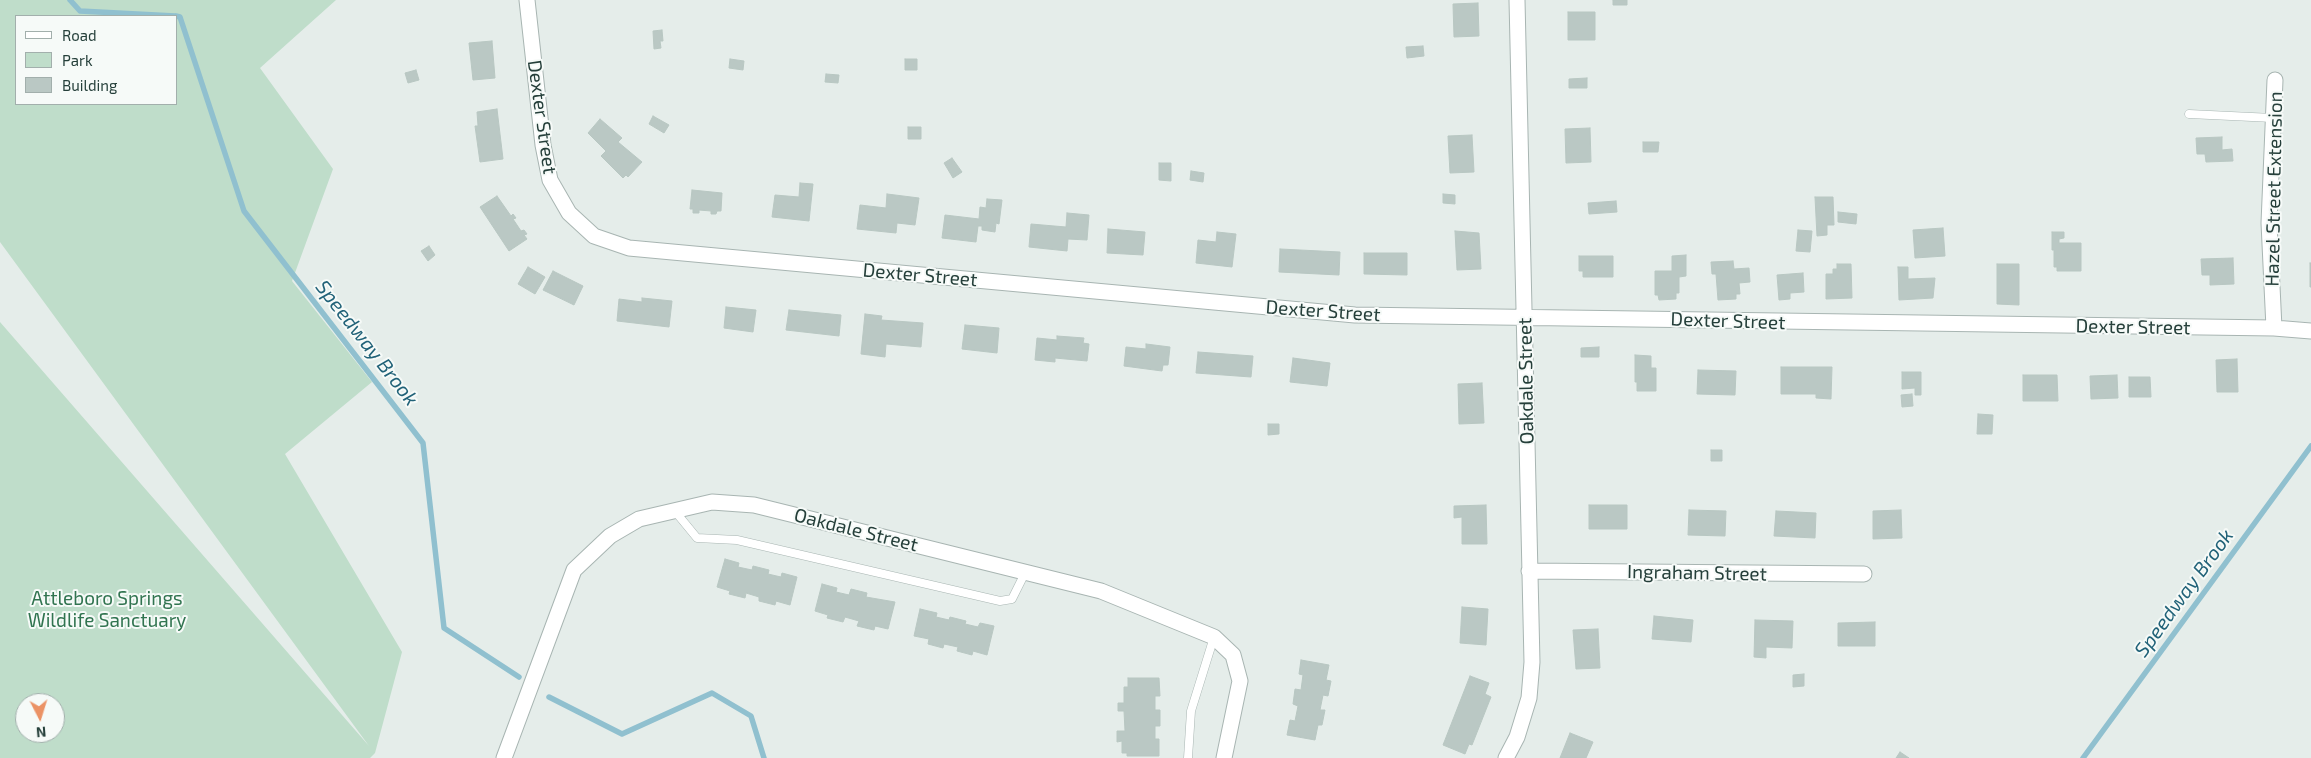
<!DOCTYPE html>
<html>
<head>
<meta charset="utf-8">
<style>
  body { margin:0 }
  #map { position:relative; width:2311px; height:758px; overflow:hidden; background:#e5edea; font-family:"Exo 2",sans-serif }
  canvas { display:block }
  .legend { position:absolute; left:15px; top:15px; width:162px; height:90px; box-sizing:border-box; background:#f6faf8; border:1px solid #a2afac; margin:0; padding:6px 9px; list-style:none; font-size:15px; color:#253f3a }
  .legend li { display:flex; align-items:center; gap:10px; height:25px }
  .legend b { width:25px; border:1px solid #a2afac }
  .north { position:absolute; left:15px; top:693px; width:50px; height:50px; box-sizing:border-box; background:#f6faf8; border:1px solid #a2afac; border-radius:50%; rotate:175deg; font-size:14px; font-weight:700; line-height:20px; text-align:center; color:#253f3a }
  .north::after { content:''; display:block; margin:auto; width:18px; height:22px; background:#eb9265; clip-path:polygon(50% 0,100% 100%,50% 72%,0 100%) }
</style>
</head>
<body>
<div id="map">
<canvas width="2311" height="758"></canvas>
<ul class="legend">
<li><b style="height:6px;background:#fff"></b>Road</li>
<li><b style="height:14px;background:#bfddca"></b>Park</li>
<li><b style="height:14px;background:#bac8c4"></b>Building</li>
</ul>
<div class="north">N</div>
</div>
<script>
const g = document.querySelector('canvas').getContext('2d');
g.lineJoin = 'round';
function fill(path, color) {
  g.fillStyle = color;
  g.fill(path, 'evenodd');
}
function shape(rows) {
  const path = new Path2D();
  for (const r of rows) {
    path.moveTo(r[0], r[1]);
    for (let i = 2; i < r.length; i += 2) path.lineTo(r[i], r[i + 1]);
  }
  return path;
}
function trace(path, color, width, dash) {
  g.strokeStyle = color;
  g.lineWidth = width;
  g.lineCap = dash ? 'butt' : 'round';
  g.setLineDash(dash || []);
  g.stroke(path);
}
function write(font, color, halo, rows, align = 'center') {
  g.font = font + ' "Exo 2",sans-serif';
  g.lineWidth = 4;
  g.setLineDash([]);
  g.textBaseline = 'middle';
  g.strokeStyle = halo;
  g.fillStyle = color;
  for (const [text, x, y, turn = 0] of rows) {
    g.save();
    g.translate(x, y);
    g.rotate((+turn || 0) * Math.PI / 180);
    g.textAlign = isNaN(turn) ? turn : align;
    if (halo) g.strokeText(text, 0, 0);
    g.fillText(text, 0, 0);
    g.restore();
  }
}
fill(shape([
  [0,0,336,0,260,68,333,169,292,281,372,382,285,454,402,652,375,753,370,758,0,758,0,322,369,746,0,242],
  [16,16,176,16,176,104,16,104],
  [25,703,55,703,55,733,25,733]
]), '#bfddca');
trace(shape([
  [70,0,80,11,175,16],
  [176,16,180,17,244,211,423,443,444,628,519,677],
  [549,697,622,734,712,693,751,716,764,758],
  [2083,758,2311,446]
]), '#90c0cf', 5.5);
const building = shape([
  [1613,0,1627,0,1627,5,1613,5,1613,0],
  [1478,3,1479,36,1454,37,1453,4,1478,3],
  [1568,12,1595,12,1595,40,1568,40,1568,12],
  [662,30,663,41,660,41,661,48,654,49,653,31,662,30],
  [492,41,495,78,473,80,469,43,492,41],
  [1423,46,1424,56,1407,58,1406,47,1423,46],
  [730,59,744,61,743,70,729,68,730,59],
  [905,59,917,59,917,70,905,70,905,59],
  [416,70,419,80,408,83,405,73,416,70],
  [826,74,839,75,838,83,825,82,826,74],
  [1587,78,1587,88,1569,88,1569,79,1587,78],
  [497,109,503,159,480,162,475,126,478,126,477,112,497,109],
  [653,116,669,125,664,133,649,124,653,116],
  [600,119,622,138,618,142,642,162,628,177,626,175,623,178,601,156,606,151,588,133,600,119],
  [908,127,921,127,921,139,908,139,908,127],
  [1590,128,1591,162,1566,163,1565,129,1590,128],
  [1472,135,1474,172,1450,173,1448,136,1472,135],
  [2222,137,2222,150,2232,149,2233,161,2206,162,2205,154,2197,154,2196,138,2222,137],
  [1643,142,1659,142,1658,152,1643,152,1643,142],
  [952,158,962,172,953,178,944,163,952,158],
  [1159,163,1171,163,1171,181,1159,180,1159,163],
  [1191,171,1204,173,1203,182,1190,180,1191,171],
  [800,183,813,184,809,221,772,217,775,195,799,197,800,183],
  [692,190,722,193,721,211,717,211,716,214,711,214,711,211,699,210,699,213,693,213,693,209,690,209,692,190],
  [887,194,919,198,915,225,897,223,896,233,857,229,860,205,886,208,887,194],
  [1443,194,1455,195,1455,204,1443,203,1443,194],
  [497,196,511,216,513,214,516,218,513,219,521,231,524,230,527,234,524,235,527,239,509,251,480,207,497,196],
  [1815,197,1833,197,1834,225,1827,225,1827,235,1817,236,1815,197],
  [987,199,1002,200,999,224,996,223,995,232,982,230,982,226,978,226,976,242,942,238,945,215,979,219,980,207,986,208,987,199],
  [1616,201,1617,212,1589,214,1588,203,1616,201],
  [1838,212,1857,214,1856,224,1838,222,1838,212],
  [1067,213,1089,215,1087,240,1068,239,1067,251,1029,247,1031,224,1066,227,1067,213],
  [1943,228,1945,256,1915,258,1913,230,1943,228],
  [1108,229,1145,232,1143,255,1107,253,1108,229],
  [1798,230,1812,231,1810,252,1796,251,1798,230],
  [1455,231,1479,233,1481,269,1457,270,1455,231],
  [1217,232,1236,234,1232,267,1196,263,1198,240,1216,242,1217,232],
  [2052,232,2064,232,2064,238,2059,239,2059,243,2081,243,2081,271,2057,271,2057,267,2054,267,2054,250,2052,250,2052,232],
  [429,246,435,255,428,261,421,251,429,246],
  [1280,249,1340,252,1339,275,1279,272,1280,249],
  [1364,253,1407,253,1407,275,1364,274,1364,253],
  [1686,255,1686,276,1679,277,1679,293,1676,293,1676,299,1659,300,1658,295,1655,295,1655,271,1672,271,1672,256,1686,255],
  [1579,256,1613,256,1613,277,1583,277,1583,271,1579,271,1579,256],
  [2233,258,2234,284,2210,285,2210,275,2202,275,2201,259,2233,258],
  [1733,261,1734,269,1749,268,1750,282,1739,283,1740,294,1736,294,1736,299,1718,300,1716,274,1712,274,1711,262,1733,261],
  [2310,263,2311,263,2311,287,2310,287,2310,263],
  [1837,264,1851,264,1852,298,1826,299,1826,274,1833,274,1833,269,1837,269,1837,264],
  [1997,264,2019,264,2019,305,1997,304,1997,264],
  [528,267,545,277,535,294,518,284,528,267],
  [1898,267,1908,267,1908,279,1935,278,1933,298,1899,300,1898,267],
  [553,271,583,286,574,305,543,290,553,271],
  [1803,273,1804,292,1790,293,1790,299,1779,300,1777,275,1803,273],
  [642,298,672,301,669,327,617,321,619,299,642,302,642,298],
  [726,307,756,310,753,332,724,328,726,307],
  [789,310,841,315,839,336,786,330,789,310],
  [865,314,882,316,881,320,923,323,921,347,886,344,885,357,861,354,865,314],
  [965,325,999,328,997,353,962,349,965,325],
  [1057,336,1084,338,1083,343,1089,344,1087,361,1055,358,1055,362,1035,360,1037,338,1057,340,1057,336],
  [1146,344,1170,347,1168,365,1163,365,1162,371,1124,366,1126,347,1146,349,1146,344],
  [1599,347,1599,357,1581,357,1581,348,1599,347],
  [1198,352,1253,356,1251,377,1196,373,1198,352],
  [1635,355,1651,356,1651,368,1656,368,1656,391,1637,391,1637,382,1635,382,1635,355],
  [1293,358,1330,363,1327,386,1290,382,1293,358],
  [2237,359,2238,392,2217,392,2216,360,2237,359],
  [1781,367,1832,367,1831,399,1816,398,1816,394,1781,394,1781,367],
  [1698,370,1736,371,1735,395,1697,394,1698,370],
  [1902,372,1921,372,1921,395,1915,395,1915,388,1902,389,1902,372],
  [2023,375,2057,375,2058,401,2023,401,2023,375],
  [2117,375,2118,398,2091,399,2090,376,2117,375],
  [2129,377,2150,377,2151,397,2129,397,2129,377],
  [1482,383,1484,423,1459,424,1458,384,1482,383],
  [1912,394,1913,406,1902,407,1901,395,1912,394],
  [1978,414,1993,415,1992,434,1977,434,1978,414],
  [1268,424,1279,424,1279,434,1268,435,1268,424],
  [1711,450,1722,450,1722,461,1711,461,1711,450],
  [1486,505,1487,544,1462,544,1462,517,1454,518,1454,506,1486,505],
  [1589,505,1627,505,1627,529,1589,529,1589,505],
  [1689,510,1726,511,1725,536,1688,535,1689,510],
  [1901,510,1902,538,1873,539,1873,511,1901,510],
  [1776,511,1816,513,1815,538,1774,536,1776,511],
  [725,559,739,563,738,567,752,570,753,566,769,570,768,574,781,577,782,573,797,577,790,605,776,601,775,605,759,601,759,597,746,593,745,598,729,594,730,591,717,587,725,559],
  [822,584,837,588,836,592,849,595,851,589,867,593,866,597,895,602,888,629,875,626,874,630,857,626,859,621,845,617,843,622,827,618,828,615,815,611,822,584],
  [1462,607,1488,609,1486,645,1460,643,1462,607],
  [920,609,937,613,936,617,949,620,950,617,966,621,965,624,978,627,980,623,994,626,987,655,973,651,972,655,957,651,958,647,944,644,943,648,928,644,929,639,914,636,920,609],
  [1654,616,1693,620,1691,642,1652,639,1654,616],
  [1755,620,1793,621,1792,648,1766,647,1766,658,1754,657,1755,620],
  [1875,622,1875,646,1838,646,1838,623,1875,622],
  [1598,629,1600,668,1576,669,1573,630,1598,629],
  [1301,660,1329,665,1326,680,1331,681,1328,696,1323,695,1320,710,1325,710,1322,725,1318,725,1315,740,1287,735,1290,720,1295,721,1298,706,1293,704,1295,689,1301,690,1303,675,1299,674,1301,660],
  [1804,674,1804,686,1793,687,1793,675,1804,674],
  [1470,676,1489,683,1485,694,1491,697,1472,745,1469,744,1465,754,1443,745,1470,676],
  [1128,678,1159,678,1160,696,1155,696,1155,710,1160,710,1160,726,1155,726,1155,739,1159,739,1159,756,1127,756,1127,753,1122,753,1122,741,1117,742,1117,731,1125,731,1124,711,1118,711,1118,703,1124,703,1124,687,1128,687,1128,678],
  [1570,733,1593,742,1586,758,1560,758,1570,733],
  [1900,752,1909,758,1896,758,1900,752]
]);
fill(building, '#bac8c4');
trace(building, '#b8c7c2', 1);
const lane = shape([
  [2189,114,2273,118],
  [674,510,697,538,737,540,1000,601,1012,599,1026,571],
  [1188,758,1191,711,1214,637]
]);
const street = shape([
  [527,0,543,145,550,180,569,213,594,236,629,248,1355,315,2274,328,2311,331],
  [2274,328,2269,223,2275,80],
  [1529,571,1864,574],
  [504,758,574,570,610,536,639,519,712,502,754,505,1101,591,1214,637,1233,655,1240,681,1224,758],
  [1506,758,1517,737,1529,698,1532,662,1517,0]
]);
trace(lane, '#a8b5b2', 9);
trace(street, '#a8b5b2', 17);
trace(lane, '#fff', 8);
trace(street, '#fff', 15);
write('19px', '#253f3a', '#f6faf8', [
  ["Dexter Street",542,117,82],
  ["Hazel Street Extension",2274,189,-89],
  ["Dexter Street",920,275,5],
  ["Dexter Street",1323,311,4],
  ["Dexter Street",1728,321,2],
  ["Dexter Street",2133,327,1],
  ["Oakdale Street",1526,381,-91],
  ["Oakdale Street",856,530,14],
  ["Ingraham Street",1697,573,1]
]);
write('19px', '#317450', '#f6faf8', [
  ["Attleboro Springs",107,599],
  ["Wildlife Sanctuary",107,621]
]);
write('italic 20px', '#216278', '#f6faf8', [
  ["Speedway Brook",367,343,52],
  ["Speedway Brook",2184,593,-54]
]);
</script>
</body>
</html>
